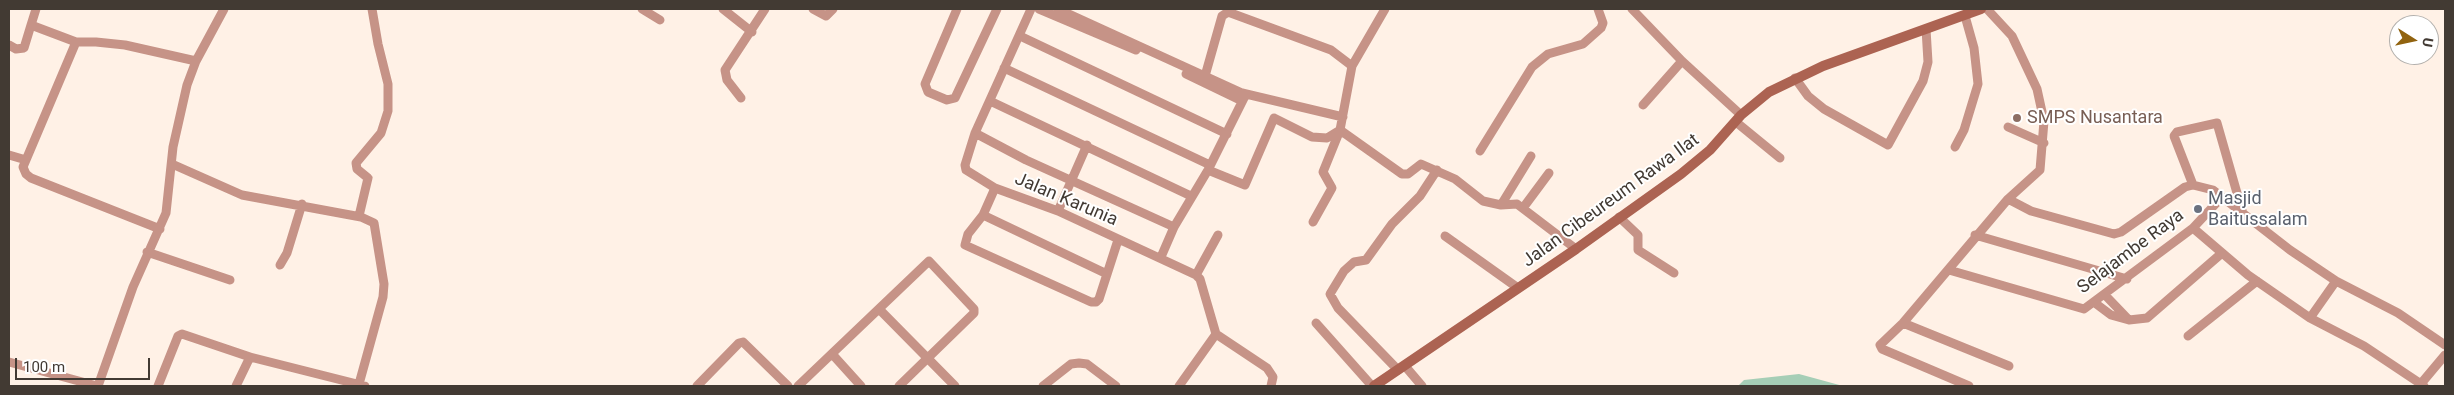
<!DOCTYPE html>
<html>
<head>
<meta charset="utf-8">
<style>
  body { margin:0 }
  #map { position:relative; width:2454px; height:395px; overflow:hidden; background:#fff1e6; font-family:Roboto,sans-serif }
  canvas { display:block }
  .frame { position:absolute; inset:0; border:10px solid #423a33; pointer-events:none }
  .north { position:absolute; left:2389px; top:15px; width:50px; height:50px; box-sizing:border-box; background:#fff; border:1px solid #b3b0ad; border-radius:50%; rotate:100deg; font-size:14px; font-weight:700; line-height:20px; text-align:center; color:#423a33 }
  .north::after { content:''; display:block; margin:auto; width:18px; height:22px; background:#91630f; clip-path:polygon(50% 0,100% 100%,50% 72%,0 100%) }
  .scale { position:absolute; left:15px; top:358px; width:135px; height:22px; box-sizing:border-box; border:2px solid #423a33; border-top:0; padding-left:6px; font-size:15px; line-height:18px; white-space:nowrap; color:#423a33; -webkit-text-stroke:4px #fff; paint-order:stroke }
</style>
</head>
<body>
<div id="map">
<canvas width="2454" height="395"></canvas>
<div class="frame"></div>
<div class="north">U</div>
<div class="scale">100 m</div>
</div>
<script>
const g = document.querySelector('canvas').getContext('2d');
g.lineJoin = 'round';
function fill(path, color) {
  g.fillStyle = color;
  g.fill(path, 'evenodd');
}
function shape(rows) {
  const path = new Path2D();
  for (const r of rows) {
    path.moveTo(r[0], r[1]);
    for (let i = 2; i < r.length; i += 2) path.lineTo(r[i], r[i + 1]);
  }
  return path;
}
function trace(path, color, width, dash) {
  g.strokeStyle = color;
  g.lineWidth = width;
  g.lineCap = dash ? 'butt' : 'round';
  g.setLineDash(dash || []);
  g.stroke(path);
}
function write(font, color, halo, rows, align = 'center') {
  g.font = font + ' Roboto,sans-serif';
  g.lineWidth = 4;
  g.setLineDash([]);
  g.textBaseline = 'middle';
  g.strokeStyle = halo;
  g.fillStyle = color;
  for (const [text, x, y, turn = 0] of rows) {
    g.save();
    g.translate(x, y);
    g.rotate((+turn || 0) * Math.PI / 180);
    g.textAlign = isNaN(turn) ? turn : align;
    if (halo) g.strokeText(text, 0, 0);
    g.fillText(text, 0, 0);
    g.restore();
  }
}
fill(shape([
  [1799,374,1843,386,1738,386,1744,380]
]), '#a6ceb6');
trace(shape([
  [642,9,660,20],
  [723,9,752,32],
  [813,9,826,16,833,9],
  [957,9,925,84,928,92,947,100,955,98,997,9],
  [1031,9,975,133,965,165,966,170,995,188,1058,211,1196,275,1200,279,1216,334,1267,368,1273,377,1271,386],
  [1039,9,1136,50],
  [1058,9,1242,93,1343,117],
  [1632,9,1682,61,1741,115],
  [31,25,36,9],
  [1020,36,1227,134],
  [76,42,23,167,26,174,31,178,160,229],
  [9,45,16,49,24,48,31,25,76,42,96,42,125,45,196,61],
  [1004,68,1210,165],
  [1186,74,1242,101],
  [1205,76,1222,16,1228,12,1331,50,1352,66],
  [1795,78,1808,96,1824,109,1888,145,1923,81,1928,62,1926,29],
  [741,98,727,80,725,70,765,9],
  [990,101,1191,196],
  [1643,105,1682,61],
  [1736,122,1780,158],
  [2008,127,2044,143],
  [975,133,1026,160,1174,227],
  [1955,147,1964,130,1978,84,1974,48,1965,16],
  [1480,151,1532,67,1548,54,1583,44,1601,28,1603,23,1598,9],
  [9,155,26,160],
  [172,164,242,195,361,217,374,223,384,284,383,297,359,384],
  [1208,170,1245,185,1274,118,1312,137,1327,138,1340,130,1402,174,1408,174,1421,164,1455,179,1483,201,1501,205,1517,204,1576,249],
  [2193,185,2174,136,2177,132,2217,123,2243,214],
  [995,188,983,215,968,234,965,245,1091,302,1096,302,1099,299,1118,240],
  [2008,199,2031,211,2114,234,2121,232,2185,187,2193,185,2213,190,2290,250,2336,281,2398,313,2445,345],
  [1501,205,1531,156],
  [1523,208,1549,173],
  [1058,211,1087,145],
  [983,215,1107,274],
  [359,216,368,178,357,169,356,163,381,133,388,111,388,84,378,44,372,9],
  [1619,217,1638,235,1638,250,1674,273],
  [1313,222,1332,188,1323,172,1340,130,1352,66,1385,9],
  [2193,228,2248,275,2310,318],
  [1975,235,2127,279],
  [1445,236,1518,288],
  [147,252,230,280],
  [1161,257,1174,227,1208,170,1245,96],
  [280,265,287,253,302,204],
  [1949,270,2084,309,2193,228,2222,197],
  [1196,275,1218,235],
  [2336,281,2310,318,2364,346,2424,386],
  [2105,295,2129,320,2147,318,2222,253],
  [2095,303,2111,315,2129,320],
  [879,309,955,386],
  [1316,323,1372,386],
  [1903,323,2009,366],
  [2188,336,2257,281],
  [833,355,861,386],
  [9,362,97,386],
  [1405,366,1422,386],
  [1398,370,1338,308,1330,294,1344,271,1354,262,1366,260,1392,224,1420,196,1437,170],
  [98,386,133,287,166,213,173,147,187,85,196,61,224,9],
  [158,386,178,336,182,334,250,357],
  [236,386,250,357,365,386],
  [697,386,739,343,743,342,788,386],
  [798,386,929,261,974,309,974,313,899,386],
  [1043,386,1071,364,1079,363,1087,364,1116,386],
  [1179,386,1216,334],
  [1969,386,1882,349,1880,345,1903,323,2008,199,2040,170,2044,121,2037,89,2012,36,1987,9],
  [2419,386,2445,355]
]), '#c69387', 9);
trace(shape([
  [1374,386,1576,249,1681,174,1710,150,1741,115,1769,92,1823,66,1981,9]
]), '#ac6352', 10);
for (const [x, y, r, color] of [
  [2017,118,5,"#8d6e63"],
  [2198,209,5,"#6b7280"]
]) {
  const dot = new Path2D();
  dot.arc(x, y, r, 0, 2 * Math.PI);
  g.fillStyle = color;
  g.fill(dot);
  trace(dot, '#fff', 2);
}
write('18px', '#785e54', '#fff', [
  ["SMPS Nusantara",2027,118]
], 'left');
write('18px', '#5b616d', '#fff', [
  ["Masjid",2208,199],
  ["Baitussalam",2208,220]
], 'left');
write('18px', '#423a33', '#fff', [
  ["Jalan Karunia",1066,200,23],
  ["Jalan Cibeureum Rawa Ilat",1611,201,-36],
  ["Selajambe Raya",2131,252,-37]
]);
</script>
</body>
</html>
